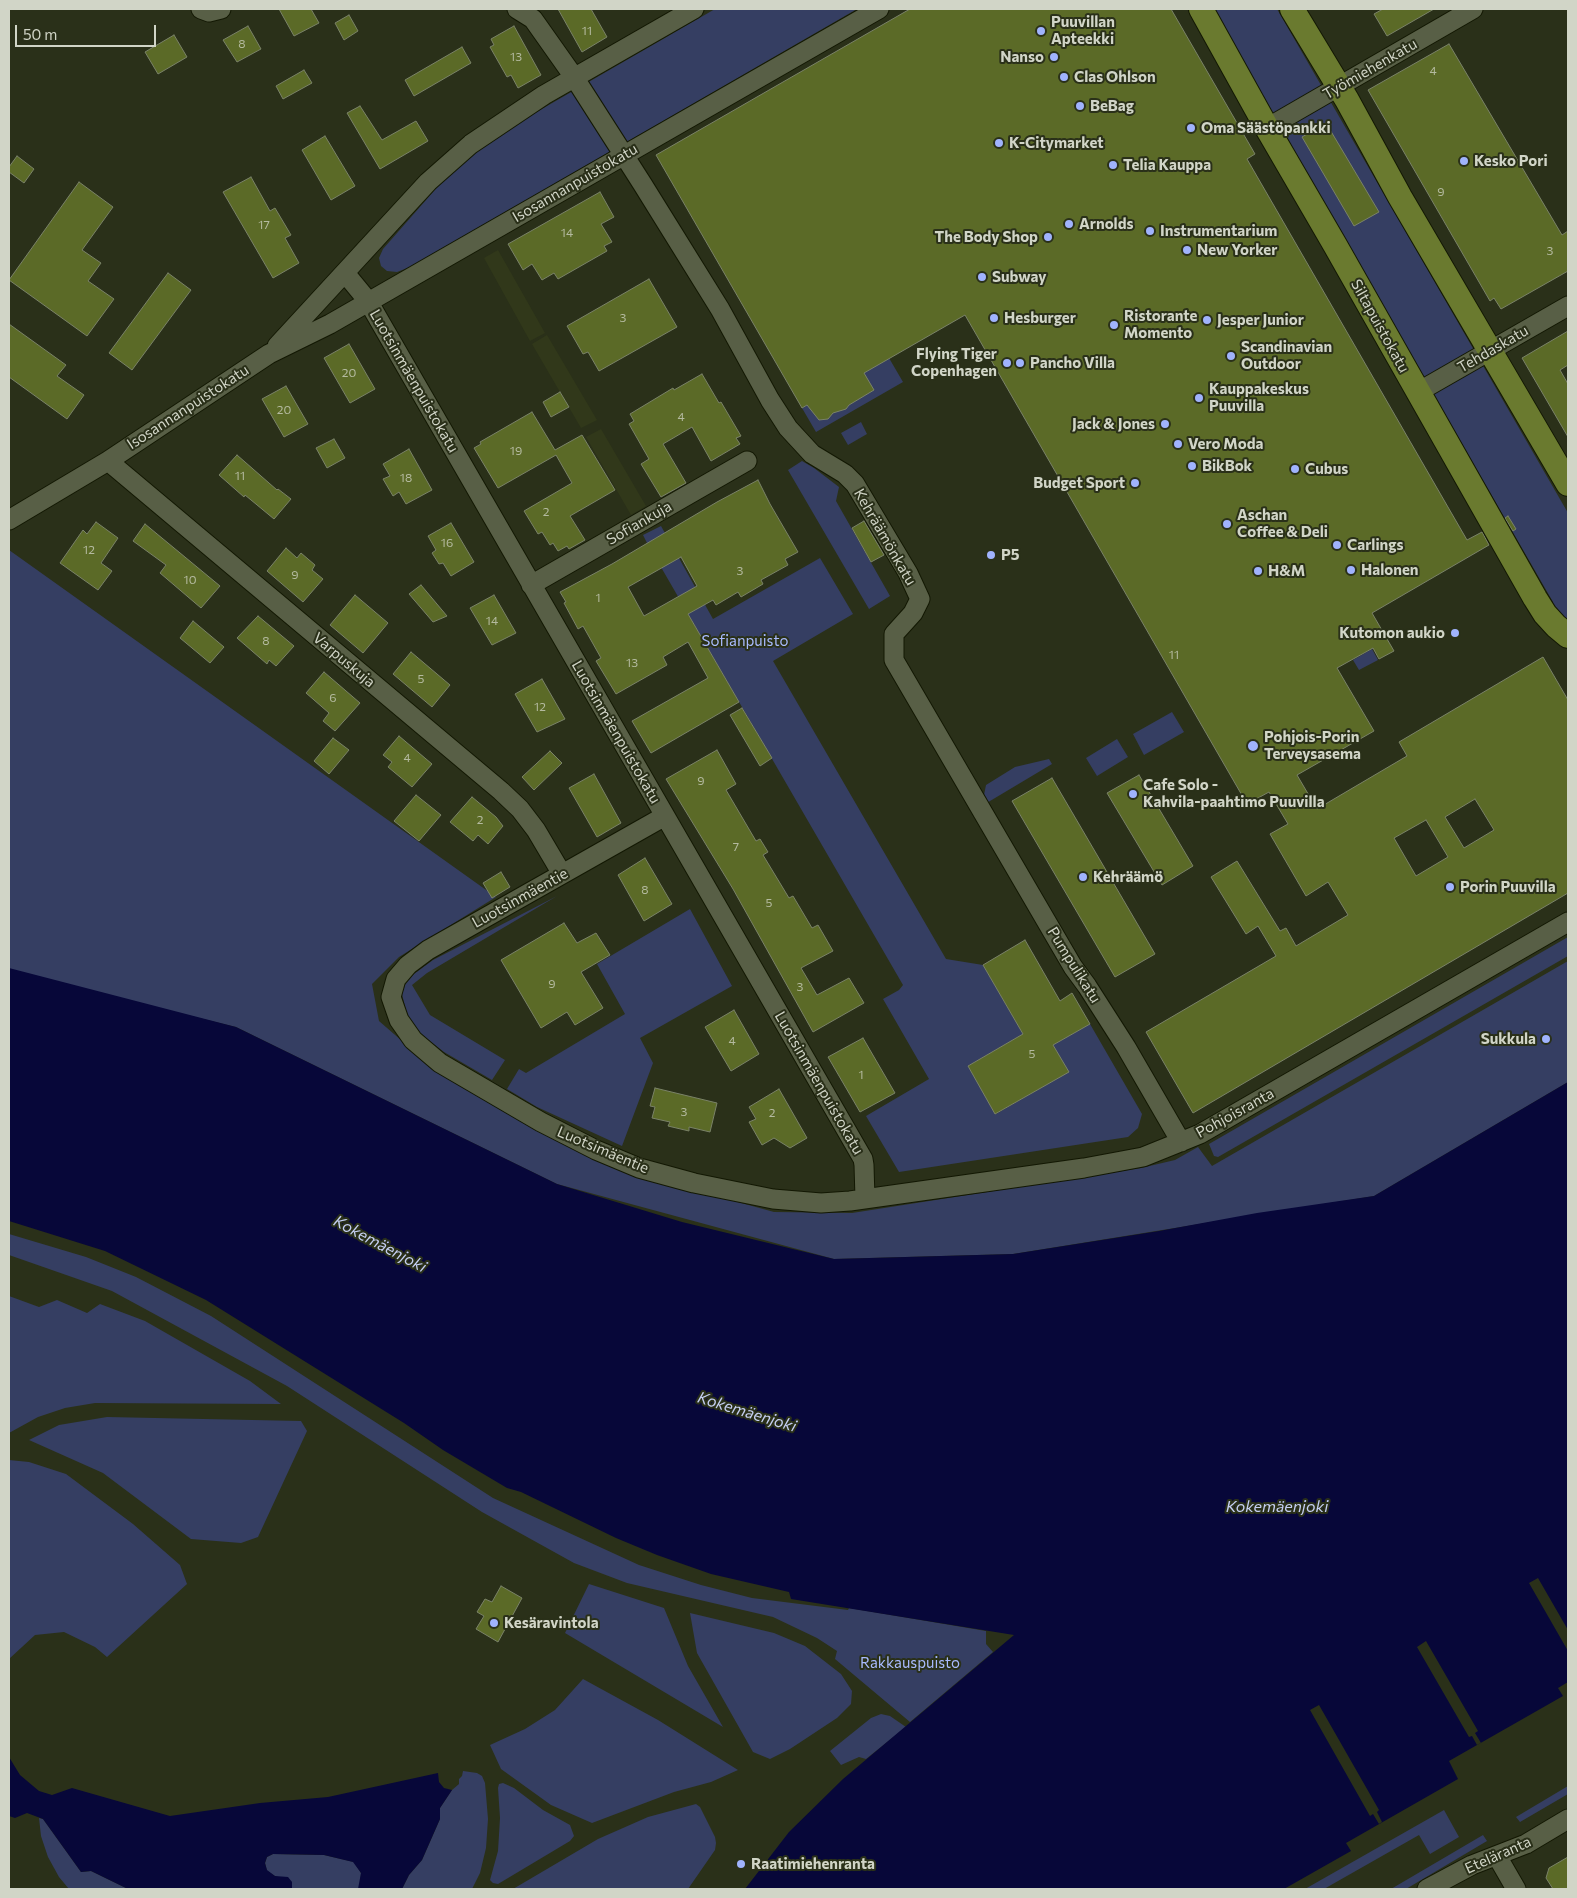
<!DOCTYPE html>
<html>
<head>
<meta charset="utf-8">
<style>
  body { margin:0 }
  #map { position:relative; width:1577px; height:1898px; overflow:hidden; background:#2a3019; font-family:Commissioner,sans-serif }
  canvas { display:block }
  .frame { position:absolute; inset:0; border:10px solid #d1d5c7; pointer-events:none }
  .scale { position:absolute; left:15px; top:25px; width:141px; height:22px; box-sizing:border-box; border:2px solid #d1d5c7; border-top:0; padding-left:6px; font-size:15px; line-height:18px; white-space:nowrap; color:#d1d5c7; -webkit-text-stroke:4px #2a3019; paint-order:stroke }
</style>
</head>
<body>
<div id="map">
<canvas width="1577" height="1898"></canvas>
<div class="frame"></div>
<div class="scale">50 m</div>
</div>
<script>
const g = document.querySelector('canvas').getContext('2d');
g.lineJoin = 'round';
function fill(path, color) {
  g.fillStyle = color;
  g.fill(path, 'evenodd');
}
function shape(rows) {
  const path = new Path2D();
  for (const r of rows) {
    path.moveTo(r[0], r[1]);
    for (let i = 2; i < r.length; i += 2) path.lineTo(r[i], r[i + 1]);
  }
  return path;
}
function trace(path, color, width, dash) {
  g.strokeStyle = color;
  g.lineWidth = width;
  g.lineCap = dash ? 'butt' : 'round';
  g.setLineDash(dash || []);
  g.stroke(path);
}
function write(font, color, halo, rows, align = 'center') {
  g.font = font + ' Commissioner,sans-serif';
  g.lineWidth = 4;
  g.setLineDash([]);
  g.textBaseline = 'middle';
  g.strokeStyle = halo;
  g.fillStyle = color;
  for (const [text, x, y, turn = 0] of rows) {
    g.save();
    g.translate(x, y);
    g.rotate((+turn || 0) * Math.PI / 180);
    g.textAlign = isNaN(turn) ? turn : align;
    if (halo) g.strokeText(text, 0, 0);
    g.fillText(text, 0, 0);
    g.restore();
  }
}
fill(shape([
  [498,250,545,333,530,341,484,258],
  [547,335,597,420,581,428,532,344],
  [601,429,646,506,631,515,586,437]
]), '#31381a');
fill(shape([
  [715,9,857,9,410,267,397,272,387,271,381,266,379,258,383,249,448,175,473,153,502,132],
  [1212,9,1277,9,1568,513,1568,626,1553,613,1553,602],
  [889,358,903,382,816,432,802,408],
  [861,422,867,434,848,445,841,433],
  [802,461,814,468,839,487,836,501,890,596,869,609,788,470],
  [661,526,713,619,820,558,853,614,773,661,946,959,983,965,1023,1034,968,1066,996,1114,1068,1072,1053,1045,1090,1024,1142,1114,1138,1128,1128,1137,899,1172,866,1116,929,1079,883,999,899,990,903,985,647,543,643,535],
  [9,550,496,897,399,957,372,984,379,1021,425,1061,614,1168,774,1212,852,1213,1141,1168,1175,1160,1198,1147,1212,1166,1568,961,1568,1082,1374,1196,1013,1254,834,1259,557,1184,236,1027,9,972],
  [1372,649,1378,660,1359,670,1353,660],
  [1172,712,1184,732,1144,755,1133,734],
  [1117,739,1128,757,1097,776,1086,758],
  [1049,759,1052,764,985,804,983,800,986,785,1015,767],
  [557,896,427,973,412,985,430,1015,505,1060,492,1080,444,1052,418,1032,407,1015,402,994,405,985,414,974,433,960],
  [690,909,732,986,640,1038,653,1063,622,1146,537,1107,507,1089,519,1069,526,1073,625,1014,597,964],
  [1568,937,1568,956,1218,1157,1214,1156,1209,1144],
  [9,1234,86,1257,136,1277,211,1316,493,1498,639,1565,701,1585,752,1598,848,1610,849,1608,986,1631,986,1644,993,1652,910,1722,835,1659,837,1651,817,1638,773,1617,627,1583,574,1563,482,1512,287,1386,112,1291,9,1255],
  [9,1296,39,1307,57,1300,87,1313,100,1304,145,1321,250,1381,281,1404,95,1403,65,1408,38,1417,9,1433],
  [107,1417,301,1421,307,1431,258,1537,241,1543,191,1539,103,1473,29,1440,59,1425],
  [9,1460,29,1462,66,1474,133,1524,180,1565,187,1584,107,1657,95,1647,64,1632,35,1635,9,1659],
  [589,1584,664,1608,688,1666,723,1727,565,1633],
  [690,1613,774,1633,805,1646,841,1674,852,1691,851,1704,837,1718,790,1749,770,1759,753,1752,697,1653],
  [583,1679,658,1720,738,1770,711,1782,674,1792,592,1823,551,1805,501,1769,490,1745,525,1729,555,1710],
  [881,1714,890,1716,906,1727,866,1759,859,1757,841,1765,830,1751,871,1718],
  [463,1771,477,1773,482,1776,485,1783,488,1819,486,1848,480,1873,472,1889,402,1889,409,1875,422,1860,440,1819,440,1808,452,1790,459,1784,459,1779,462,1776],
  [503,1783,514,1788,543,1810,570,1825,574,1836,570,1841,498,1884,493,1883,490,1880,498,1851,500,1818,498,1788,499,1784],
  [1568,1786,1568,1794,1520,1822,1516,1817],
  [696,1804,700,1807,715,1837,716,1843,715,1850,688,1889,513,1889,598,1839,648,1817],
  [1444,1810,1459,1837,1430,1854,1419,1835,1324,1889,1305,1889],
  [39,1818,43,1819,81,1872,91,1871,128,1889,69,1889,59,1877,48,1857,41,1836],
  [1483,1835,1487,1841,1406,1889,1391,1889],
  [273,1854,324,1855,354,1862,361,1873,360,1888,358,1889,292,1889,292,1882,275,1876,267,1871,265,1863,267,1857]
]), '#353e62');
fill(shape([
  [9,968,236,1027,557,1184,682,1222,834,1259,1013,1254,1159,1231,1257,1213,1374,1196,1568,1082,1568,1682,1558,1688,1563,1696,1449,1761,1458,1779,1346,1843,1351,1851,1284,1889,745,1889,789,1832,843,1779,1014,1635,791,1599,789,1592,711,1574,657,1555,616,1538,521,1492,507,1488,443,1450,404,1423,206,1300,105,1251,9,1221],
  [9,1757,20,1775,39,1791,52,1795,72,1788,170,1816,260,1803,328,1797,438,1773,439,1782,444,1788,452,1790,440,1808,440,1819,422,1860,409,1875,402,1889,358,1889,361,1873,353,1862,324,1855,273,1854,267,1857,265,1863,267,1870,275,1876,288,1877,292,1882,292,1889,128,1889,91,1871,81,1872,43,1819,27,1813,15,1818,9,1816]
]), '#070739');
fill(shape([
  [1538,1578,1568,1630,1568,1651,1529,1583],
  [1426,1641,1478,1731,1475,1733,1481,1743,1477,1745,1472,1736,1469,1737,1417,1647],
  [1319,1705,1379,1810,1377,1812,1382,1822,1379,1824,1373,1814,1370,1816,1310,1710]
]), '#2a3019');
const building = shape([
  [279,9,311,9,319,23,294,36,279,9],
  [558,9,591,9,607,37,582,52,558,9],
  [910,9,1171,9,1255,154,1247,159,1467,540,1482,532,1489,545,1372,613,1394,651,1379,659,1373,648,1337,668,1374,731,1297,775,1317,809,1407,756,1399,742,1543,657,1568,700,1568,893,1193,1113,1146,1032,1276,956,1258,926,1246,934,1211,877,1237,861,1280,931,1286,928,1296,946,1348,915,1328,882,1306,896,1270,834,1288,824,1269,792,1247,804,965,315,864,373,874,390,849,405,846,409,833,413,828,419,819,420,807,405,802,408,656,155,910,9],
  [1475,799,1494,830,1464,848,1445,817,1475,799],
  [1426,820,1448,857,1416,876,1394,838,1426,820],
  [1383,9,1434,9,1387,36,1374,14,1383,9],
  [349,15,358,31,344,40,335,23,349,15],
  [248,26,261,49,237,62,223,40,248,26],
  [514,26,541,75,518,88,511,75,507,77,490,47,494,45,491,39,514,26],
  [174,35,187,57,158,74,145,52,174,35],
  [1449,44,1562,235,1568,231,1568,271,1501,309,1494,298,1490,301,1368,90,1449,44],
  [462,47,471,63,414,96,405,80,462,47],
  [304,70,312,83,283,99,276,86,304,70],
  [360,106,382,140,416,121,428,141,380,169,347,113,360,106],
  [1326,123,1379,212,1354,226,1302,137,1326,123],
  [325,136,355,186,331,200,302,150,325,136],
  [17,156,34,169,24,183,9,172,9,167,17,156],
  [251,177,270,211,275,208,291,235,285,238,299,263,273,278,223,192,251,177],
  [79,182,113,207,82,250,101,263,88,281,114,299,87,336,9,280,79,182],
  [600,192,614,217,601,224,612,242,604,246,607,251,558,279,554,273,542,280,532,264,523,270,508,244,600,192],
  [168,273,191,290,132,370,109,353,168,273],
  [649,279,677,327,599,371,588,352,583,354,567,326,649,279],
  [9,324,66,365,57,376,84,395,67,419,9,377,9,324],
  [1568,331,1568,365,1560,370,1568,384,1568,437,1522,358,1568,331],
  [349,344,375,389,350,403,324,358,349,344],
  [702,374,719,403,721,402,741,436,736,438,740,444,711,461,692,427,663,444,686,483,661,497,641,464,649,459,629,424,634,421,630,414,673,388,674,390,702,374],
  [286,386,308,424,284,437,262,399,286,386],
  [560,392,569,407,551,417,543,402,560,392],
  [532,412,555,450,582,435,615,490,570,516,585,540,569,549,567,546,558,551,553,543,550,545,542,532,538,534,524,511,572,483,556,455,498,488,474,448,481,444,480,442,532,412],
  [334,439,345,458,327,468,316,448,334,439],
  [409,449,432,490,406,504,399,492,393,496,383,479,390,476,383,464,409,449],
  [237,455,277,490,278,489,291,499,274,519,245,495,244,497,219,475,237,455],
  [758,480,770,504,798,552,785,559,788,565,761,580,763,584,741,597,738,592,716,605,713,600,688,614,739,702,651,753,632,721,708,678,688,642,663,657,667,665,616,694,596,661,601,658,583,626,578,629,564,603,566,602,560,592,612,564,717,502,758,480],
  [681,557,697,586,644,616,628,587,681,557],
  [1508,516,1516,529,1513,531,1505,518,1508,516],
  [864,521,884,555,871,562,852,528,864,521],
  [96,522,118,538,101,563,112,571,98,590,60,563,83,530,87,534,96,522],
  [451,523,474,562,451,576,443,563,439,564,432,553,436,550,428,536,451,523],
  [145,524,220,586,201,608,160,573,166,565,133,541,145,524],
  [286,548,297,558,301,553,315,565,312,570,323,579,303,602,267,571,286,548],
  [421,585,447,616,433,622,409,594,421,585],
  [355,595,388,623,363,653,330,625,355,595],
  [494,595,516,633,492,645,470,608,494,595],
  [258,616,294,646,276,666,269,660,267,664,237,638,258,616],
  [193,621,224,647,210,663,180,638,193,621],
  [411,652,450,685,432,707,393,674,411,652],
  [324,672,360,703,335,731,323,721,329,713,306,693,324,672],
  [542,679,565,719,537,732,515,694,542,679],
  [742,708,772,758,760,766,730,715,742,708],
  [399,736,432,764,412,787,388,767,392,762,383,755,399,736],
  [333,738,349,750,329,774,314,761,333,738],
  [717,750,736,784,726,790,756,841,760,839,768,852,763,855,789,898,793,896,812,928,818,925,833,951,801,968,817,995,849,978,864,1003,813,1032,733,889,666,779,717,750],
  [550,751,562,763,534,790,522,777,550,751],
  [594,774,621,823,597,837,569,788,594,774],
  [1139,775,1193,866,1162,885,1107,793,1139,775],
  [1052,778,1155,954,1115,977,1012,801,1052,778],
  [416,795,441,815,419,841,394,821,416,795],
  [472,797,496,817,503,826,488,844,478,835,473,841,450,822,472,797],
  [645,858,672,904,644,921,618,875,645,858],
  [501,872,510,887,492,898,483,883,501,872],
  [564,923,577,943,596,933,610,955,581,972,603,1008,575,1025,567,1012,541,1028,501,960,564,923],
  [1025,940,1060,1001,1072,993,1090,1024,1053,1045,1069,1072,995,1114,968,1066,1023,1034,983,965,1025,940],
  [734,1010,759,1054,731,1071,705,1027,734,1010],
  [863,1038,895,1093,860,1112,828,1057,863,1038],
  [655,1088,717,1103,710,1132,689,1127,689,1131,668,1126,670,1122,652,1118,655,1107,650,1106,655,1088],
  [779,1089,807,1138,790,1148,774,1138,762,1145,749,1122,756,1119,749,1107,779,1089],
  [501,1586,522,1598,498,1642,476,1629,484,1616,477,1612,485,1599,492,1602,501,1586],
  [1568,1857,1568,1889,1553,1889,1546,1878,1549,1868,1568,1857]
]);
fill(building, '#5b6a27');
trace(building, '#7a8268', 1);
const minor = shape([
  [201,9,209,12,221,9],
  [517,9,533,19,574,77,643,185,720,309,770,400,788,428,812,454,845,474,855,484,908,573,920,599,913,613,894,634,894,660,1073,967,1087,986,1126,1047,1181,1142],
  [1267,128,1473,9],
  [345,273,368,301,863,1159,864,1165,865,1199],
  [277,346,428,182,471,144,544,95,694,9],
  [1418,392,1568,306],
  [108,461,501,791,520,809,536,830,562,874],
  [9,520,108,461,269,354,330,324,879,9],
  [531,585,747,461],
  [665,816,428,950,408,965,396,979,391,997,399,1020,413,1040,440,1063,541,1122,596,1150,639,1168,694,1183,773,1199,821,1203,850,1201,1084,1168,1143,1157,1200,1134,1568,922],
  [1497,1856,1516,1889],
  [1427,1889,1472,1865,1526,1844,1568,1819]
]);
const major = shape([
  [1201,9,1267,128,1335,245,1535,598,1545,614,1556,626,1568,636],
  [1292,9,1347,100,1400,197,1568,484]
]);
trace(minor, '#131803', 21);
trace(major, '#131803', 26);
trace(minor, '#585f46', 19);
trace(major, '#6a7a2f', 24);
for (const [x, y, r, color] of [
  [1041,31,5,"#a0b3fd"],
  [1054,57,5,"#a0b3fd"],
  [1064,77,5,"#a0b3fd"],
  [1080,106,5,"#a0b3fd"],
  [1191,128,5,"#a0b3fd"],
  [999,143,5,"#a0b3fd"],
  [1464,161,5,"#a0b3fd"],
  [1113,165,5,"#a0b3fd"],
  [1069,224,5,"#a0b3fd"],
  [1150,231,5,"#a0b3fd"],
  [1048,237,5,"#a0b3fd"],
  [1187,250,5,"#a0b3fd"],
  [982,277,5,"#a0b3fd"],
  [994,318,5,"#a0b3fd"],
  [1207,320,5,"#a0b3fd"],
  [1114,325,5,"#a0b3fd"],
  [1231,356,5,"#a0b3fd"],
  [1007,363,5,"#a0b3fd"],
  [1020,363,5,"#a0b3fd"],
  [1199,398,5,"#a0b3fd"],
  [1165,424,5,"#a0b3fd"],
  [1178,444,5,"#a0b3fd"],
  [1192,466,5,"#a0b3fd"],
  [1295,469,5,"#a0b3fd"],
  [1135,483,5,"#a0b3fd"],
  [1227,524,5,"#a0b3fd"],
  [1337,545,5,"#a0b3fd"],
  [991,555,5,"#a0b3fd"],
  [1351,570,5,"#a0b3fd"],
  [1258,571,5,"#a0b3fd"],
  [1455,633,5,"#a0b3fd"],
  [1253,746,6,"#a0b3fd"],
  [1133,794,5,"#a0b3fd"],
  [1083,877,5,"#a0b3fd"],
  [1450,887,5,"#a0b3fd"],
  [1546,1039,5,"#a0b3fd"],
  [494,1623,5,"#a0b3fd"],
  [741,1864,5,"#a0b3fd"]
]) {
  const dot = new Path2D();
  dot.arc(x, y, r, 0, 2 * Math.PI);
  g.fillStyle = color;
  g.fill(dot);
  trace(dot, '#2a3019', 2);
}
write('12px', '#b4ba9f', null, [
  ["11",587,31],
  ["8",242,44],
  ["13",516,57],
  ["4",1433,71],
  ["9",1441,192],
  ["17",264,225],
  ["14",567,233],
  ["3",1550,251],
  ["3",623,318],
  ["20",349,373],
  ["20",284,410],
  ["4",681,417],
  ["19",516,451],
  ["11",240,476],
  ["18",406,478],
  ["2",546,512],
  ["16",447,543],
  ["12",89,550],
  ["3",740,571],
  ["9",295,575],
  ["10",190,580],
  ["1",598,598],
  ["14",492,621],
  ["8",266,641],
  ["11",1174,655],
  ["13",632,663],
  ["5",421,679],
  ["6",333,698],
  ["12",540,707],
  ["4",407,758],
  ["9",701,781],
  ["2",480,820],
  ["7",736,847],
  ["8",645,890],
  ["5",769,903],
  ["9",552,984],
  ["3",800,987],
  ["4",732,1041],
  ["5",1032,1054],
  ["1",861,1075],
  ["3",684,1112],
  ["2",772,1113]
]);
write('bold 15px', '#d1d5c7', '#2a3019', [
  ["Puuvillan",1051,22],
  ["Apteekki",1051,39],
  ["Nanso",1044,57,"right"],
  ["Clas Ohlson",1074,77],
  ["BeBag",1090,106],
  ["Oma Säästöpankki",1201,128],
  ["K-Citymarket",1009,143],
  ["Kesko Pori",1474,161],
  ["Telia Kauppa",1123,165],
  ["Arnolds",1079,224],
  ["Instrumentarium",1160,231],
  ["The Body Shop",1038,237,"right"],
  ["New Yorker",1197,250],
  ["Subway",992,277],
  ["Ristorante",1124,316],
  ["Momento",1124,333],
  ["Hesburger",1004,318],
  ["Jesper Junior",1217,320],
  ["Scandinavian",1241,347],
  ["Outdoor",1241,364],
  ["Flying Tiger",997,354,"right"],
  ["Copenhagen",997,371,"right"],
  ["Pancho Villa",1030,363],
  ["Kauppakeskus",1209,389],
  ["Puuvilla",1209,406],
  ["Jack & Jones",1155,424,"right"],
  ["Vero Moda",1188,444],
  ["BikBok",1202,466],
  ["Cubus",1305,469],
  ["Budget Sport",1125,483,"right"],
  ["Aschan",1237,515],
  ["Coffee & Deli",1237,532],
  ["Carlings",1347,545],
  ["P5",1001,555],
  ["Halonen",1361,570],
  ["H&M",1268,571],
  ["Kutomon aukio",1445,633,"right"],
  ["Pohjois-Porin",1264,737],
  ["Terveysasema",1264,754],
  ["Cafe Solo -",1143,785],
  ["Kahvila-paahtimo Puuvilla",1143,802],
  ["Kehräämö",1093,877],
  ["Porin Puuvilla",1460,887],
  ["Sukkula",1536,1039,"right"],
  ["Kesäravintola",504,1623],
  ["Raatimiehenranta",751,1864]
], 'left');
write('15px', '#d1d5c7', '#2a3019', [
  ["Työmiehenkatu",1370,69,-30],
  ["Isosannanpuistokatu",575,183,-30],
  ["Siltapuistokatu",1380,326,61],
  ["Tehdaskatu",1493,349,-30],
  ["Luotsinmäenpuistokatu",414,381,60],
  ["Isosannanpuistokatu",188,407,-33],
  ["Sofiankuja",639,523,-30],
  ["Kehräämönkatu",885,537,60],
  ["Varpuskuja",344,660,40],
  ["Luotsinmäenpuistokatu",616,732,60],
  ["Luotsinmäentie",520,898,-29],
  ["Pumpulikatu",1074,965,58],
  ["Luotsinmäenpuistokatu",819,1083,60],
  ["Pohjoisranta",1235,1113,-29],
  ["Luotsimäentie",603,1150,23],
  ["Eteläranta",1498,1855,-24]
]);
write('15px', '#a9bbff', '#2a3019', [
  ["Sofianpuisto",745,641],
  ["Rakkauspuisto",910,1663]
]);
write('italic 16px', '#c5cff2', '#2a3019', [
  ["Kokemäenjoki",380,1244,28],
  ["Kokemäenjoki",747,1412,17],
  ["Kokemäenjoki",1277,1507]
]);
</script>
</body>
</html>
